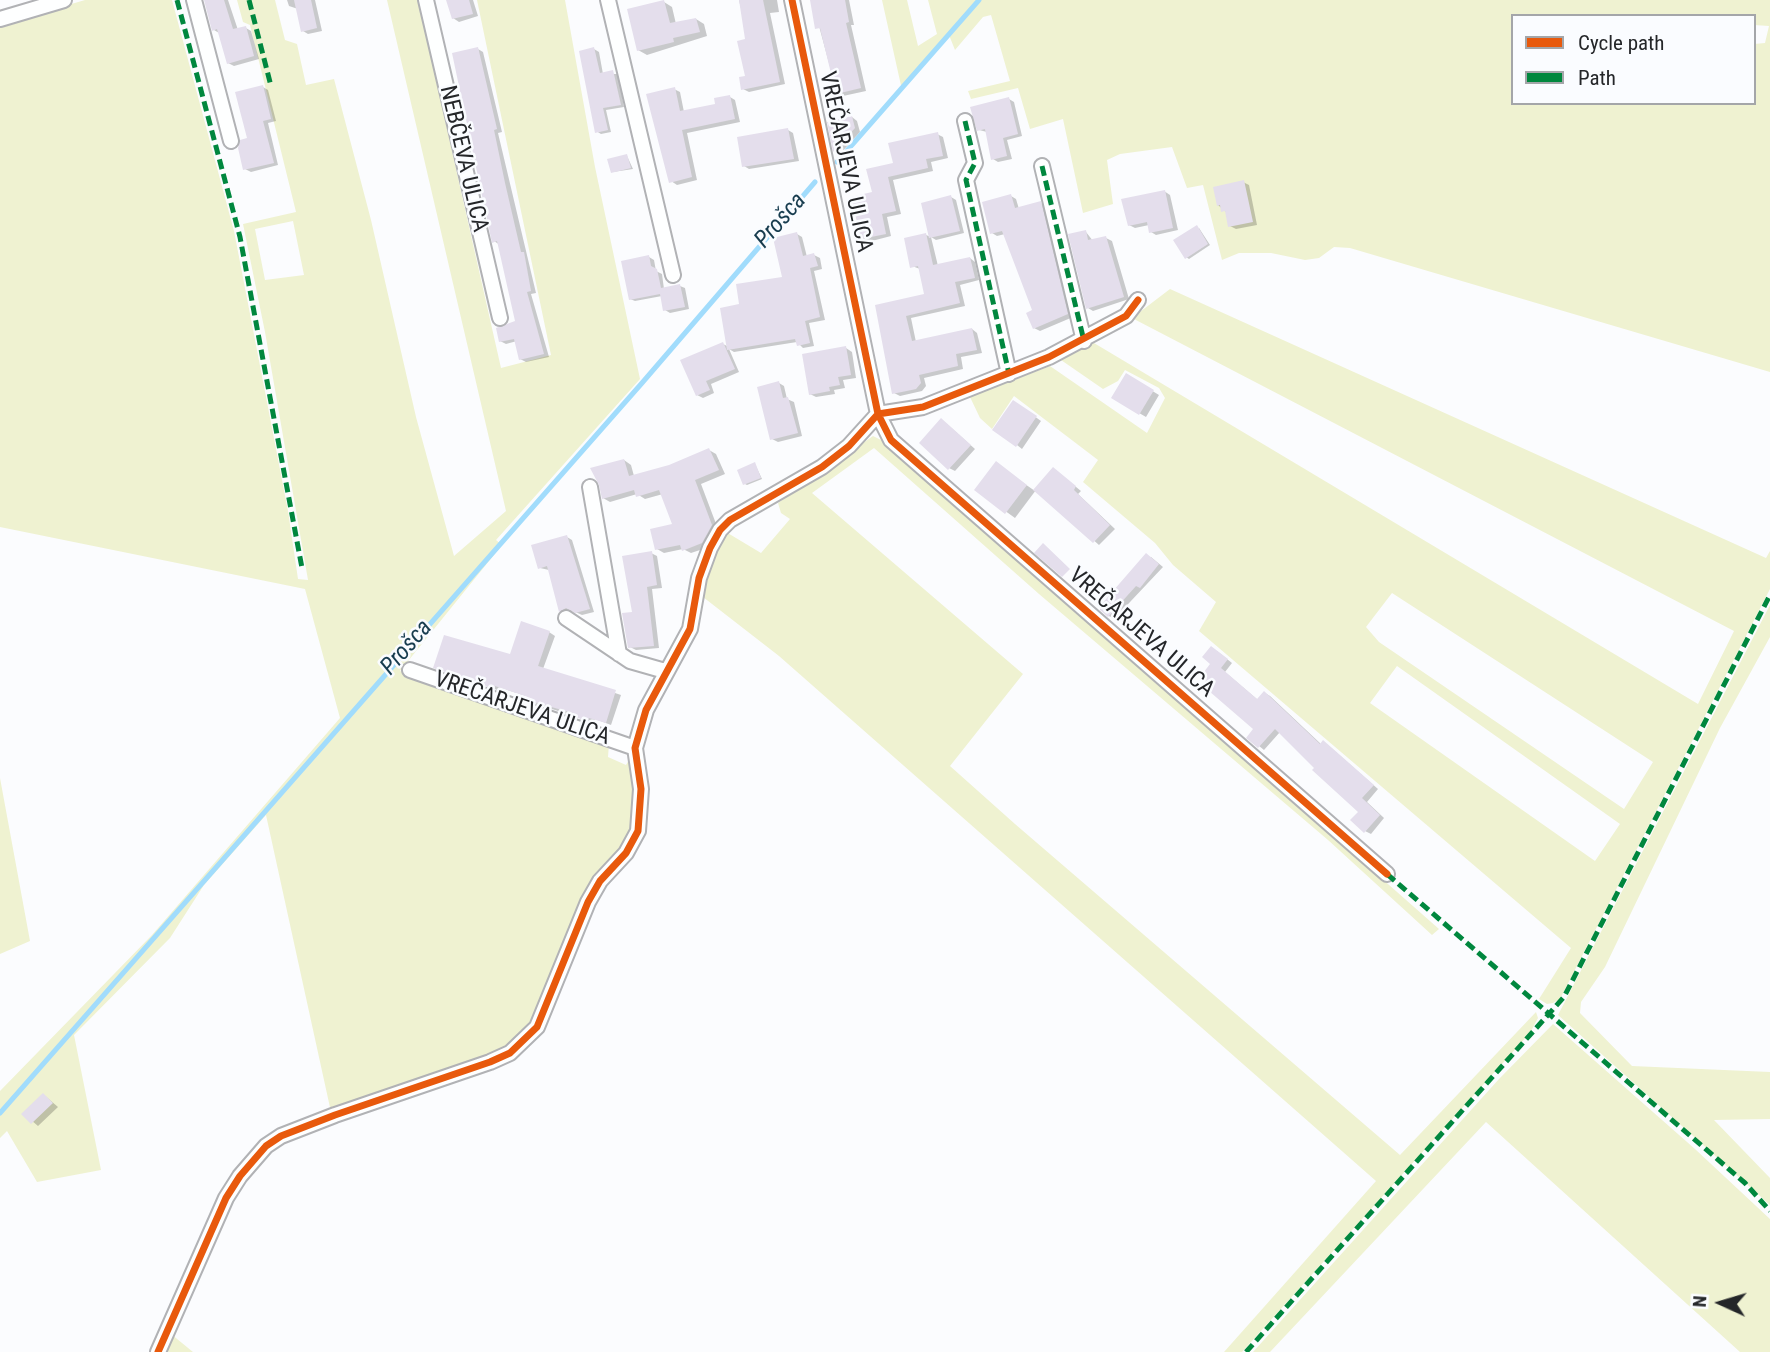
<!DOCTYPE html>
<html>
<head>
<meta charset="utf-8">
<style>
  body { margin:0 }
  #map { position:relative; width:1770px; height:1352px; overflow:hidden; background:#fbfcfe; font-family:"Roboto Condensed",sans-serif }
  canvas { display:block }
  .legend { position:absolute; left:1511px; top:14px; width:245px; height:91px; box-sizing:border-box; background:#fafcff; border:2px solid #a4a6a9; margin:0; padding:9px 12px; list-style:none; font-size:21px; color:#242629 }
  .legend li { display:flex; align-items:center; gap:14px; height:35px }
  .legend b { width:35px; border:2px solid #a4a6a9 }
  .north { position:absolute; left:1686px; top:1268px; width:70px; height:70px; -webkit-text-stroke:5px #fafcff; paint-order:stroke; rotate:274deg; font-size:19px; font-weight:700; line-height:28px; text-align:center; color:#242629 }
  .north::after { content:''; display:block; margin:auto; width:24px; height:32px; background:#242629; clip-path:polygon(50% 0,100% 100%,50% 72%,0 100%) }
</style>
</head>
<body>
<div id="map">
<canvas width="1770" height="1352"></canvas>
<ul class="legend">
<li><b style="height:9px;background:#e8590c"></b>Cycle path</li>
<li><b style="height:9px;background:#00873e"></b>Path</li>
</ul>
<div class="north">N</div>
</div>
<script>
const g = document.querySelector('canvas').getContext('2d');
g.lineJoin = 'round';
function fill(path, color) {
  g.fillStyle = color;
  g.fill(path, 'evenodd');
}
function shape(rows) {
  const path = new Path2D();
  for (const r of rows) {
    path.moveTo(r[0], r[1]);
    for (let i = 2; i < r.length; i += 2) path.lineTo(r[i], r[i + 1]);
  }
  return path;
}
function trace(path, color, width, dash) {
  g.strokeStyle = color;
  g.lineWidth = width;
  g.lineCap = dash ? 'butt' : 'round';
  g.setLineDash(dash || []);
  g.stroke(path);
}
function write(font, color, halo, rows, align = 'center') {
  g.font = font + ' "Roboto Condensed",sans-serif';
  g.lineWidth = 5;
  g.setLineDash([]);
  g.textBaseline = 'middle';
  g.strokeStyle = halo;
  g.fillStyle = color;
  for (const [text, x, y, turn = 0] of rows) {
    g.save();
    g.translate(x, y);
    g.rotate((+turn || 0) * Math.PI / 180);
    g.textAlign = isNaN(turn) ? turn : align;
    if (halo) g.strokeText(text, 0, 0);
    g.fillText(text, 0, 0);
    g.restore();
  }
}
fill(shape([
  [85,0,172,0,234,231,288,511,298,579,308,580,265,332,243,224,296,212,250,25,243,22,237,0,275,0,285,40,297,44,306,85,334,79,371,220,416,417,454,556,506,511,387,0,421,0,432,44,428,45,501,368,551,355,477,0,565,0,595,167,640,379,496,540,502,545,400,671,448,691,609,744,608,757,626,765,630,758,636,782,634,833,600,877,535,1023,501,1052,331,1112,266,815,204,885,170,938,74,1035,101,1170,37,1182,7,1131,0,1138,0,1091,152,935,340,718,305,589,0,527,0,25],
  [293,221,304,275,265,280,255,229],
  [882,0,907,0,918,46,937,34,928,0,1770,0,1770,372,1350,248,1334,247,1319,258,1305,260,1271,253,1239,253,1222,260,1203,185,1187,188,1172,147,1120,154,1107,160,1113,204,1083,213,1063,119,1030,129,1018,88,971,99,968,91,1010,81,991,15,983,17,955,50,949,35,902,90],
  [1513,16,1754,16,1754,25,1769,26,1765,43,1754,44,1754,103,1513,103],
  [1170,289,1766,558,1770,551,1770,589,1560,999,1553,1003,1547,1004,1539,999,1571,948,1199,631,1216,602,1173,565,1155,543,1083,482,1098,460,1014,396,992,429,980,418,970,397,1050,366,1147,433,1165,398,1159,388,1125,370,1118,381,1103,389,1061,360,1094,343,1698,704,1734,631,1132,318],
  [1392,593,1653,762,1624,809,1379,642,1366,627],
  [1397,666,1620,824,1595,861,1370,703],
  [873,436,889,444,1439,929,1432,935,1328,840,1039,594,874,448,812,493,1023,674,950,766,1015,824,1400,1155,1536,1012,1538,1018,1530,1033,1242,1352,1224,1352,1376,1181,779,656,703,597,711,557,726,532,761,553,790,519,781,513,778,503],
  [1770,605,1770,637,1720,728,1605,967,1581,1002,1580,1013,1632,1066,1770,1072,1770,1119,1714,1120,1770,1178,1770,1205,1558,1015],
  [0,778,30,941,0,954],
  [1553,1024,1695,1149,1770,1219,1770,1352,1740,1352,1486,1122,1270,1352,1253,1352,1499,1079],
  [171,1334,193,1352,163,1352]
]), '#eff2d1');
fill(shape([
  [206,0,228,0,238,30,246,28,251,31,259,59,234,66,228,63,219,33,214,30],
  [287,0,315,0,322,31,308,34,303,31,298,9,289,6],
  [448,0,473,0,478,16,459,22,453,18],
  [739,0,777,0,779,12,770,13,785,84,749,92,743,89,747,77,748,40],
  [812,0,849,0,854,25,851,25,866,91,843,96,837,93],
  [664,2,672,7,676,24,696,19,704,24,707,36,647,55,638,50],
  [478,49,483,52,502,132,498,133,536,293,531,294,549,357,526,362,520,359,517,341,506,344,500,341,517,323,500,245,494,241],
  [594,49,599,52,603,74,618,74,624,107,606,110,611,132,601,134,596,131],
  [263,87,268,90,276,121,268,123,278,165,251,172,245,169],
  [674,89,680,92,684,112,717,105,730,97,735,100,740,122,687,133,697,180,677,185,671,181],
  [1009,99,1014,102,1022,136,1007,140,1012,159,998,162,993,159,987,132,979,130],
  [852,117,857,121,860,132,840,154,835,151,829,123],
  [788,130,793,133,799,161,749,169,744,166],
  [937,134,943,137,948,158,931,162,933,171,893,180,901,214,887,217,891,236,868,242,863,238,874,193,895,165],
  [627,156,633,169,613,172],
  [1243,182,1249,185,1257,225,1236,229,1230,226,1227,213,1218,205],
  [1164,191,1170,195,1178,230,1156,235,1151,232,1149,225,1135,228,1129,225],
  [1011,196,1016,199,1019,209,1040,203,1046,206,1073,317,1040,331,1034,328,1034,311,1005,234,997,236,992,233],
  [951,197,956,200,964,233,936,240,931,237,938,266,970,258,975,262,979,280,960,285,965,306,911,318,916,342,972,329,977,333,982,353,961,357,963,369,924,378,926,386,922,391,900,396,894,393,877,307,926,295,920,269,912,266,926,235,931,237],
  [1199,228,1210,245,1189,259,1186,257],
  [1086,232,1093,241,1106,238,1112,241,1129,299,1093,311,1088,308],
  [797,234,802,237,807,257,814,255,820,258,822,269,814,271,825,320,809,323,814,346,803,348,797,342,734,352,729,349,739,372,711,384,714,393,703,398,697,395,723,344,729,347,741,305,785,278],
  [649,257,654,260,656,271,662,274,664,289,680,286,685,288,689,309,670,313,665,310,662,296,635,301,630,299],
  [846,348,852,352,856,378,843,380,845,388,834,390,835,394,816,397,810,394],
  [1126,375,1159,395,1146,417,1113,398],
  [779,383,784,386,787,399,794,402,802,436,778,442,772,439],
  [1019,405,1041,421,1022,449,1017,445],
  [947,424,975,449,955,471,949,468],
  [709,450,716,454,725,474,701,484,718,529,709,547,691,553,683,549,664,553,657,549,675,525,663,494,645,499,637,494,610,502,603,498,624,460,631,465,634,476,670,467],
  [755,464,762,479,747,485,745,484],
  [996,464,1035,491,1054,469,1081,491,1078,494,1115,529,1099,545,1036,490,1015,518,976,490],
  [567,537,572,540,594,612,582,615,573,611,566,614,560,611,549,570,540,568],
  [651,553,657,556,662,588,652,589,659,648,636,650,630,647,634,613],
  [1151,557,1163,567,1114,619,1109,616,1102,609],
  [549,632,555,636,543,669,621,695,611,725,595,719,594,723,534,703,529,697,501,688,500,691,441,670,511,657],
  [1217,651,1232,663,1225,672,1258,700,1265,693,1270,696,1322,745,1329,746,1378,789,1367,802,1384,818,1371,834,1365,831,1360,811,1280,732,1264,750,1248,737,1256,729,1213,664],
  [44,1095,58,1107,38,1126,24,1114]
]), '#0003');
trace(shape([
  [837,162,979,0],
  [0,1113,642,383,815,182]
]), '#a1dcfc', 5);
fill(shape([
  [204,0,224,0,233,29,246,26,254,56,227,64,217,29,212,31],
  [294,0,311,0,317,28,301,32],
  [446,0,469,0,473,14,452,19],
  [664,0,670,23,696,18,700,32,673,38,674,42,637,51,627,9],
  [739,0,763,0,780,82,741,90,739,77,745,76,737,41,745,39],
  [810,0,845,0,849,22,846,23,861,88,836,94,820,28,815,29],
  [478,47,497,129,494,130,505,183,521,252,524,252,531,291,527,292,544,354,519,360,514,339,499,342,496,328,515,321,497,241,492,243,452,53],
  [594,47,600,73,613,70,621,105,603,108,608,130,595,133,579,51],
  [263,85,271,119,263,121,274,163,243,170,238,148,240,140,247,138,235,92],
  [675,87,680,111,715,104,714,98,730,95,735,119,682,130,692,177,669,183,646,94],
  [1009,97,1018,134,1003,138,1007,156,991,160,985,129,977,131,970,107],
  [852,116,855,128,833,152,827,122],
  [788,128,794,159,742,167,737,137],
  [938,132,943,156,926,159,928,168,888,177,896,211,882,214,886,234,861,239,851,197,872,192,866,169,893,163,888,143],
  [627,154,631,168,611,173,607,159],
  [1244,180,1253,222,1228,227,1225,211,1221,212,1220,205,1217,206,1213,187],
  [1165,190,1173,228,1149,233,1147,222,1128,226,1121,199],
  [1011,194,1015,208,1041,201,1068,314,1033,329,1026,313,1032,310,1002,231,990,234,982,202],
  [951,195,960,231,929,238,921,203],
  [1197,225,1208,244,1185,259,1173,240],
  [1086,230,1088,240,1106,236,1124,297,1086,309,1068,234],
  [797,232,803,256,814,253,818,266,810,268,820,317,805,321,810,343,797,346,795,339,727,350,720,308,739,304,736,284,782,277,773,238],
  [926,233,933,265,970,257,975,278,955,282,960,303,906,316,912,341,972,328,977,350,956,354,958,366,919,375,921,383,916,389,892,394,875,305,924,294,918,266,910,268,904,238],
  [649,255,651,266,657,269,661,288,680,284,685,307,663,311,660,294,629,300,621,261],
  [723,342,735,369,706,381,710,390,696,396,680,360],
  [846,346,851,375,838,377,840,385,829,387,830,391,809,395,802,354],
  [1126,373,1154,390,1139,415,1111,398],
  [779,381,783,398,788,397,798,433,770,440,757,387],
  [1013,400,1037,416,1016,447,992,430],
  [941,418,971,445,948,470,919,443],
  [709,448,719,470,695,480,712,525,702,543,682,551,680,545,655,550,650,529,672,524,659,490,636,497,634,490,602,499,599,485,590,468,624,459,629,476,669,465],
  [996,461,1027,485,1005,514,974,490],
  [755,462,761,478,743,485,737,470],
  [1053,467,1076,486,1074,490,1110,525,1093,543,1033,490],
  [567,535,590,609,575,613,566,608,559,612,547,566,538,569,531,545],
  [1043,543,1070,569,1062,577,1034,553],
  [652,551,657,585,647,587,654,646,628,648,622,613,632,612,622,556],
  [1146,553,1159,564,1140,588,1136,586,1108,617,1100,610,1100,606],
  [521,621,550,631,538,666,616,690,606,723,589,718,588,721,572,716,573,713,526,700,528,697,495,686,494,689,433,668,444,635,510,654],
  [1211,646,1228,659,1221,668,1257,699,1264,691,1320,744,1323,740,1374,785,1362,798,1380,815,1364,833,1350,820,1358,812,1312,770,1314,768,1275,729,1258,748,1246,738,1253,729,1202,685,1205,681,1200,677,1210,664,1202,657],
  [43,1093,53,1103,31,1124,21,1114]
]), '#e4deec');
const minor = shape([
  [194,0,231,141],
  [426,0,500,318],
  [608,0,673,275],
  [792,0,878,414,891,440,1387,874],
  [0,19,64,0],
  [965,121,975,163,966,180,1009,374],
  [1042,166,1084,341],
  [590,487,619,654],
  [566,618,630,661,665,671],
  [410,670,635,748],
  [158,1352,226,1198,240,1176,266,1146,281,1136,335,1115,490,1062,510,1053,537,1027,588,902,600,881,626,853,638,831,641,789,635,748,646,710,690,629,699,578,710,548,720,530,730,520,822,467,849,446,878,414,923,407,1049,357,1126,316,1138,300]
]);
trace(minor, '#b1b2b5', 18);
trace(minor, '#feffff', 14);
trace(shape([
  [177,0,240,237,302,568],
  [249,0,271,86],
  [965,121,975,163,966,180,1009,374],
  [1042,166,1084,341],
  [1387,874,1745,1183,1770,1211],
  [1246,1352,1564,997,1770,595]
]), '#00873e', 5, [10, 5]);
trace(shape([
  [792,0,878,414,891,440,1387,874],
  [158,1352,226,1198,240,1176,266,1146,281,1136,335,1115,490,1062,510,1053,537,1027,588,902,600,881,626,853,638,831,641,789,635,748,646,710,690,629,699,578,710,548,720,530,730,520,822,467,849,446,878,414,923,407,1049,357,1126,316,1138,300]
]), '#e8590c', 7);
write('23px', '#242629', '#fafcff', [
  ["NEBČEVA ULICA",463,159,77],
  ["VREČARJEVA ULICA",845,162,78],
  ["VREČARJEVA ULICA",1141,633,41],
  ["VREČARJEVA ULICA",522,709,19]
]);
write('italic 24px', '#173c4e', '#fafcff', [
  ["Prošca",781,221,-49],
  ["Prošca",407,648,-49]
]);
</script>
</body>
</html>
